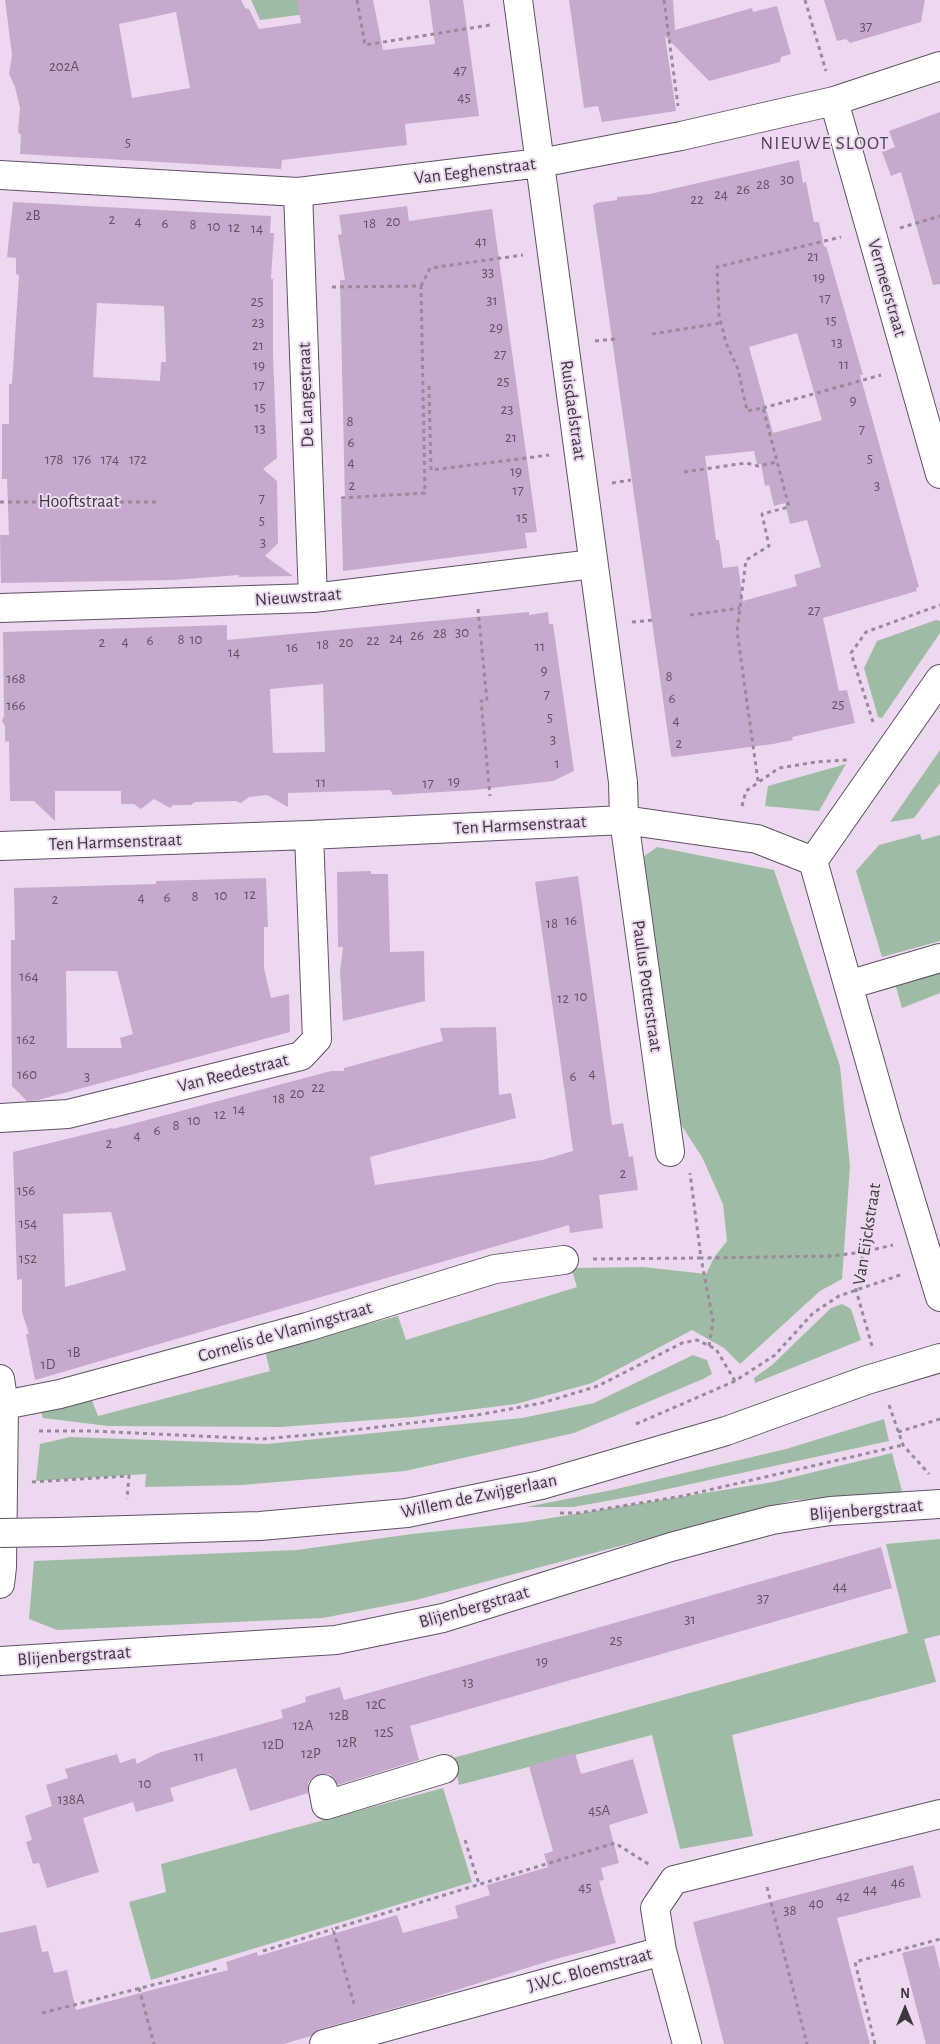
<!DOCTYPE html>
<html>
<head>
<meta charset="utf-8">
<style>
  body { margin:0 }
  #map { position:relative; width:940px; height:2044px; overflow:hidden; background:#ecd9f0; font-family:"Alegreya Sans",sans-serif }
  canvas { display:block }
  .north { position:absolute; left:880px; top:1984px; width:50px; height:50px; -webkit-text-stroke:4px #ecd9f0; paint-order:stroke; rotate:0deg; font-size:14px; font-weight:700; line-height:20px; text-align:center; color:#3e363f }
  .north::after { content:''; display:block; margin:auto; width:18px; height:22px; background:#3e363f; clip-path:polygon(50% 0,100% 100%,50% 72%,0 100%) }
</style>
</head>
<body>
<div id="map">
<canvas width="940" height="2044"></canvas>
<div class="north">N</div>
</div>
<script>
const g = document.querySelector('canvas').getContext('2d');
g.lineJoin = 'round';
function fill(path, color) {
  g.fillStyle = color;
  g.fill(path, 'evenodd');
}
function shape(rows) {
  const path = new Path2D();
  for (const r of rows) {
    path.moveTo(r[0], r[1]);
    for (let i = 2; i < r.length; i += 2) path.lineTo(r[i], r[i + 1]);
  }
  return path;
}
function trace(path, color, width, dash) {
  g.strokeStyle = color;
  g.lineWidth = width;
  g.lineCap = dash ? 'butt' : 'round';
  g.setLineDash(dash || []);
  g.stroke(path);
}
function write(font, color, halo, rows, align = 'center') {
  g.font = font + ' "Alegreya Sans",sans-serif';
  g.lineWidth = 4;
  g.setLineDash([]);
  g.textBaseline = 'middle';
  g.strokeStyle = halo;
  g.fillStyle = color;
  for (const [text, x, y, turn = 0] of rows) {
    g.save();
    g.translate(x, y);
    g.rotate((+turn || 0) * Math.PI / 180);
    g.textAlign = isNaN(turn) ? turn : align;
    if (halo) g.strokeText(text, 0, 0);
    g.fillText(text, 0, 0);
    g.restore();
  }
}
fill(shape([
  [251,0,350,0,352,8,260,20],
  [936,620,940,621,940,633,882,718,878,717,864,668,877,641],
  [940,750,940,783,914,818,890,822],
  [846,764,819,811,765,806,768,786],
  [920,834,922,840,940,835,940,941,882,957,856,871,879,845],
  [657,847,774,870,840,1066,850,1166,842,1279,820,1291,740,1364,724,1348,692,1330,592,1383,516,1404,413,1417,281,1427,108,1426,43,1418,41,1412,44,1410,91,1398,98,1416,270,1371,265,1351,398,1316,406,1340,577,1287,571,1268,644,1267,706,1274,715,1256,727,1241,723,1204,702,1157,674,1114,638,861],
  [940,966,940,993,902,1008,894,980],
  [842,1304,851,1309,861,1340,755,1383,754,1378,772,1365,831,1308],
  [693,1355,707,1360,712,1374,703,1379,574,1433,405,1471,242,1485,145,1487,146,1474,36,1481,40,1444,70,1437,267,1444,522,1418,594,1403],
  [884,1419,889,1441,640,1495,573,1507,526,1507,612,1490,786,1449],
  [892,1453,903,1495,794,1500,416,1600,323,1618,57,1630,29,1619,34,1561,297,1550,412,1534,526,1522,773,1482],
  [940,1539,940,1635,924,1639,936,1682,732,1735,753,1836,680,1849,652,1735,459,1785,453,1758,908,1633,886,1544],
  [443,1788,472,1882,151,1980,129,1902,166,1892,161,1864]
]), '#a0bba5');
fill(shape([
  [5,0,241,0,245,8,249,9,259,29,301,23,297,0,373,0,383,50,435,44,429,0,463,0,479,116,405,124,407,145,282,160,281,169,20,154,21,135,18,132,20,108,15,87,9,74,12,55],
  [176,12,190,88,132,98,119,24],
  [569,0,673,0,675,30,752,8,753,12,777,6,791,54,781,57,780,62,709,81,665,36,676,111,602,122,598,106,584,108],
  [824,0,925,0,921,22,850,43,846,39,837,41],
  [940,112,940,284,933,285,901,172,891,176,882,152,895,147,889,131],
  [799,160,803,183,806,182,814,222,819,222,824,247,826,246,843,305,863,375,860,375,919,587,916,588,917,591,823,618,839,691,847,690,855,723,792,737,793,740,773,744,674,757,671,756,593,205,596,204,596,203,617,200,617,197,650,194],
  [797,333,822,420,773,433,749,347],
  [754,451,757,464,761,464,765,486,769,485,774,506,785,503,790,524,807,520,821,567,794,575,797,586,743,601,738,566,723,568,719,540,716,540,705,456],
  [13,202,271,216,270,233,274,233,271,279,273,279,273,356,277,458,263,469,277,481,278,543,265,556,293,576,239,577,239,575,173,580,1,583,0,535,9,535,7,479,2,479,2,424,9,424,9,384,12,384,19,275,16,274,16,258,7,257],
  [97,303,164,306,166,362,161,362,160,381,93,377],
  [407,206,409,221,492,209,537,532,525,533,527,548,343,571,341,500,345,500,340,280,345,280,338,235,342,234,339,215],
  [529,612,529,615,548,612,549,624,553,624,574,771,553,781,474,790,393,795,390,790,288,793,288,807,267,795,249,797,241,803,236,801,195,802,191,805,173,805,170,808,154,799,141,809,134,804,121,804,121,791,55,791,55,821,34,801,10,801,9,741,5,742,5,726,2,721,4,716,3,632,227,625,227,640],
  [323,684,325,752,273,753,270,689],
  [371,871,371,874,388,874,390,952,424,951,425,1001,343,1021,340,971,343,947,338,947,337,872],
  [578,876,612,1125,623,1123,629,1157,633,1156,638,1190,599,1195,603,1228,570,1233,569,1225,35,1380,26,1334,29,1334,22,1312,22,1279,17,1280,13,1152,112,1128,113,1129,331,1071,344,1071,344,1068,443,1041,440,1028,496,1027,499,1095,511,1093,516,1118,370,1157,375,1185,542,1160,573,1151,535,882],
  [111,1212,126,1270,65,1287,63,1214],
  [266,878,268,927,264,927,264,968,271,998,289,994,290,1032,38,1100,27,1101,12,1086,11,979,11,940,15,940,14,888,156,884,156,881],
  [66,971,117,971,133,1034,120,1038,122,1048,67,1048],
  [881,1547,892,1588,410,1726,419,1760,338,1785,334,1778,329,1774,320,1774,312,1778,308,1783,308,1793,250,1811,236,1768,170,1788,174,1801,136,1812,133,1802,83,1818,99,1872,47,1888,39,1863,33,1864,26,1842,32,1840,25,1816,52,1806,46,1785,68,1778,65,1769,117,1754,120,1763,135,1758,137,1764,158,1753,283,1718,281,1710,306,1702,305,1697,340,1687,344,1700],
  [575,1753,581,1774,633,1759,648,1813,609,1825,619,1863,601,1868,604,1880,599,1881,616,1943,552,1960,431,1998,320,2029,311,2036,284,2044,0,2044,0,1933,36,1925,42,1952,48,1951,54,1973,67,1970,76,2010,228,1970,226,1962,257,1952,258,1956,397,1915,403,1933,458,1918,455,1906,490,1895,487,1885,548,1867,544,1854,553,1851,529,1766],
  [913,1865,921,1897,837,1918,870,2044,724,2044,693,1922],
  [934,1945,940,1970,940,2044,926,2044,902,1953]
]), '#c6aacd');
const minor = shape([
  [518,0,623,782,624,820,670,1152],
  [834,101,940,474],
  [0,175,298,192,540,163,681,136,834,101,940,66],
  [298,192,313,598],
  [0,608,313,598,593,564],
  [0,846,309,835,624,820,757,839,813,861,940,679],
  [813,861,887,1122,940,1297],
  [848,985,940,958],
  [0,1118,68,1114,301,1056,317,1039,309,835],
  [0,1379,4,1405,2,1567,0,1584],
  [4,1405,60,1394,307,1327,495,1269,564,1260],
  [60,1532,260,1526,407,1513,541,1485,726,1431,867,1380,940,1358],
  [0,1661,336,1640,443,1618,671,1547,772,1520,830,1511,940,1504],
  [323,1789,326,1805,444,1769],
  [324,2044,662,1951],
  [687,2044,662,1951,655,1908,674,1880,940,1814]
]);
trace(minor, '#615165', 30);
trace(shape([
  [357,0,365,45,490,25],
  [664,0,678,106],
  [805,0,826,71],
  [900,228,940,216],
  [421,286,430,268,523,255],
  [332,287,421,286,425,493,340,498],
  [652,334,721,323],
  [595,341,615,339],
  [429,386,431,470,549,455],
  [763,408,881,375],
  [684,472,746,463,758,466,777,462],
  [612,483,631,480],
  [0,502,158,502],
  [478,609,487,701,481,701,490,796],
  [690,615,740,608],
  [632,622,655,620],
  [873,722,851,653,866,632,940,605],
  [758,781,737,631,746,560,769,546,762,514,789,507,763,408,747,411,738,369,726,343,719,315,717,267,841,237],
  [742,806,746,791,779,768,816,762,847,760],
  [593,1259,701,1258,690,1173],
  [709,1346,713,1321,701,1258,832,1256,863,1252,893,1245],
  [872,1346,856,1290,875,1189],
  [889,1405,903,1445,929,1474],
  [636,1424,735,1381,775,1355,813,1313,839,1296,903,1274],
  [39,1431,92,1431,262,1439,331,1433,483,1414,542,1403,598,1386,682,1343,697,1340,716,1349,735,1381],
  [898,1432,940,1419],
  [32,1482,129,1476,127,1499],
  [560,1513,579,1513,683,1496,903,1445],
  [465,1840,479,1884],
  [767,1887,807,2044],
  [263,1951,333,1929],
  [139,1988,154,2044],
  [354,2004,333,1929,615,1843,650,1865],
  [42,2013,220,1968],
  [875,2044,855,1962,940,1939]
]), '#988a9b', 3, [4, 4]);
trace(minor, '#fff', 28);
const minorBridge = shape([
  [0,1533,60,1532]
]);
trace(minorBridge, '#615165', 30, []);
trace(minorBridge, '#fff', 28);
write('15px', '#605362', null, [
  ["37",866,26],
  ["202A",64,66],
  ["47",460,70],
  ["45",464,97],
  ["5",128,142],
  ["30",787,179],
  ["28",763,184],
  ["26",743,189],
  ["24",721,194],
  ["22",697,199],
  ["2B",33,215],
  ["2",112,219],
  ["4",138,221],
  ["20",393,221],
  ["6",165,223],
  ["18",370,223],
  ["8",193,224],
  ["10",214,226],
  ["12",234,227],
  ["14",257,228],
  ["41",481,241],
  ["21",813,256],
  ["33",488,272],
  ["19",819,277],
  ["17",825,298],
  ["31",492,300],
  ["25",257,301],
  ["15",831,320],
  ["23",258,322],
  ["29",496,327],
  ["13",837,342],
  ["21",258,345],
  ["27",500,354],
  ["11",844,364],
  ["19",259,365],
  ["25",503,381],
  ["17",259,385],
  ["9",853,400],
  ["15",260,407],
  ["23",507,409],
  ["8",350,421],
  ["13",260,428],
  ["7",862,429],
  ["21",511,437],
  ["6",351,442],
  ["5",870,458],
  ["178",54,459],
  ["176",82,459],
  ["174",110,459],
  ["172",138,459],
  ["4",351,462],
  ["19",516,471],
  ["2",352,485],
  ["3",877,485],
  ["17",518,490],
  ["7",262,498],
  ["15",522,517],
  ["5",262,520],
  ["3",263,542],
  ["27",814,610],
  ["30",462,632],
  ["28",440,633],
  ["26",417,635],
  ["24",396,638],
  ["8",181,639],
  ["10",196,639],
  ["6",150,640],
  ["22",373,640],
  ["4",125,641],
  ["2",102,642],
  ["20",346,642],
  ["18",323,644],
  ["11",540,646],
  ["16",292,647],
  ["14",234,652],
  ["9",544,670],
  ["8",669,676],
  ["168",16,678],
  ["7",547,694],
  ["6",672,698],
  ["25",838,704],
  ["166",16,705],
  ["5",550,717],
  ["4",676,720],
  ["3",553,739],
  ["2",679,743],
  ["1",557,763],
  ["19",454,781],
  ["11",321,782],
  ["17",428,783],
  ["12",250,894],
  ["10",221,895],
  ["8",195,896],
  ["4",141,897],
  ["6",167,897],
  ["2",55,899],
  ["16",571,920],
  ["18",552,923],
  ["164",29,976],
  ["10",581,996],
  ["12",563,998],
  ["162",26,1039],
  ["4",592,1073],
  ["160",27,1074],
  ["3",87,1076],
  ["6",573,1076],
  ["22",318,1087],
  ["20",297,1093],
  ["18",279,1098],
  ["14",239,1109],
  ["12",220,1114],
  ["10",194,1120],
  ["8",176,1125],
  ["6",157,1130],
  ["4",137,1135],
  ["2",109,1143],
  ["2",623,1173],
  ["156",26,1190],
  ["154",28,1223],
  ["152",28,1258],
  ["1B",74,1352],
  ["1D",48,1364],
  ["44",840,1586],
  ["37",763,1598],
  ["31",690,1619],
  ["25",616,1640],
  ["19",542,1661],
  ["13",468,1682],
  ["12C",376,1704],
  ["12B",339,1715],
  ["12A",303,1725],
  ["12S",384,1732],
  ["12R",347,1742],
  ["12D",273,1744],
  ["12P",311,1753],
  ["11",199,1756],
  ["10",145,1783],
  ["138A",71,1799],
  ["45A",599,1810],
  ["46",898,1882],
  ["45",585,1887],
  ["44",870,1889],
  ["42",843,1896],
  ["40",816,1903],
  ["38",790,1910]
]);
write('18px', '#3e363f', '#ecd9f0', [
  ["Van Eeghenstraat",475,171,-7],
  ["Vermeerstraat",887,288,74],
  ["De Langestraat",306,395,-92],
  ["Ruisdaelstraat",573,410,82],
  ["Hooftstraat",79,502],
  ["Nieuwstraat",298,597,-4],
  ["Ten Harmsenstraat",520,825,-3],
  ["Ten Harmsenstraat",115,842,-2],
  ["Paulus Potterstraat",647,986,82],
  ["Van Reedestraat",233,1073,-14],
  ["Van Eijckstraat",867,1234,-81],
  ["Cornelis de Vlamingstraat",285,1332,-16],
  ["Willem de Zwijgerlaan",479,1496,-12],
  ["Blijenbergstraat",866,1510,-5],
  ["Blijenbergstraat",474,1607,-16],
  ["Blijenbergstraat",74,1656,-4],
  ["J.W.C. Bloemstraat",590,1970,-15]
]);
g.letterSpacing = '1px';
write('19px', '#554558', '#ecd9f0', [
  ["NIEUWE SLOOT",825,143]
]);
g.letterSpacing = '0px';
</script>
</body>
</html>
